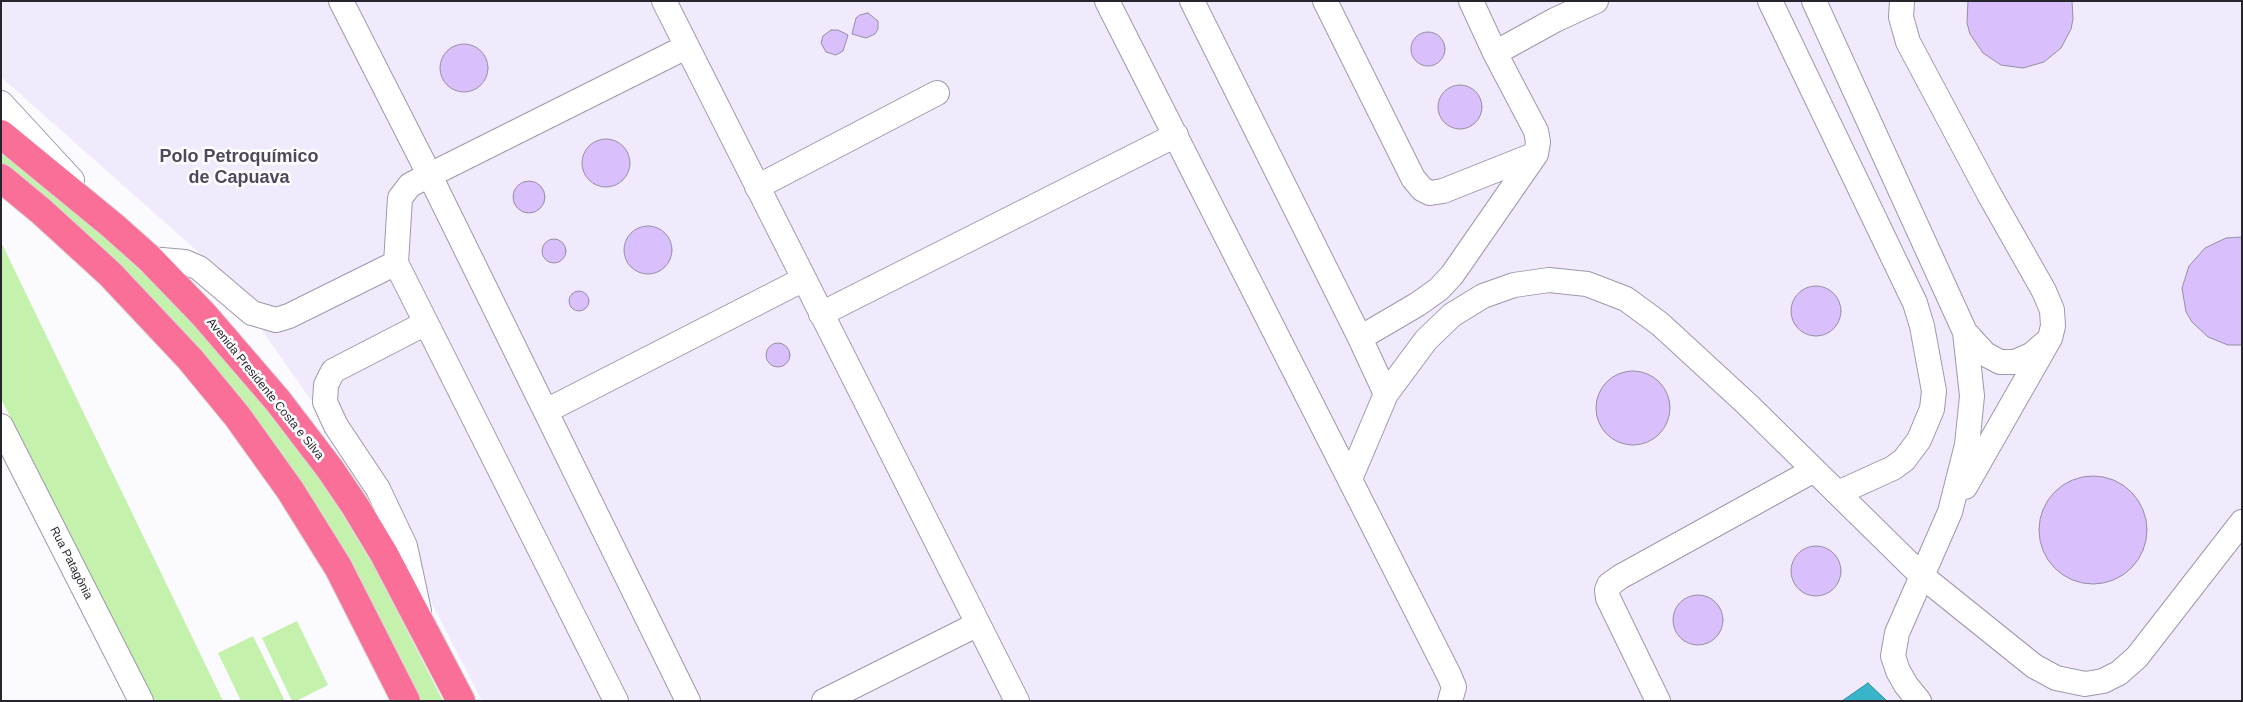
<!DOCTYPE html>
<html>
<head>
<meta charset="utf-8">
<style>
  body { margin:0 }
  #map { position:relative; width:2243px; height:702px; overflow:hidden; background:#fbfafe; font-family:Arial,sans-serif }
  canvas { display:block }
  .frame { position:absolute; inset:0; border:2px solid #28242d; pointer-events:none }
</style>
</head>
<body>
<div id="map">
<canvas width="2243" height="702"></canvas>
<div class="frame"></div>
</div>
<script>
const g = document.querySelector('canvas').getContext('2d');
g.lineJoin = 'round';
function fill(path, color) {
  g.fillStyle = color;
  g.fill(path, 'evenodd');
}
function shape(rows) {
  const path = new Path2D();
  for (const r of rows) {
    if (r.length === 3) {
      path.moveTo(r[0] + r[2], r[1]);
      path.arc(r[0], r[1], r[2], 0, 2 * Math.PI);
      continue;
    }
    path.moveTo(r[0], r[1]);
    for (let i = 2; i < r.length; i += 2) path.lineTo(r[i], r[i + 1]);
  }
  return path;
}
function trace(path, color, width, dash) {
  g.strokeStyle = color;
  g.lineWidth = width;
  g.lineCap = dash ? 'butt' : 'round';
  g.setLineDash(dash || []);
  g.stroke(path);
}
function write(font, color, halo, rows, align = 'center') {
  g.font = font + ' Arial,sans-serif';
  g.lineWidth = 5;
  g.setLineDash([]);
  g.textBaseline = 'middle';
  g.strokeStyle = halo;
  g.fillStyle = color;
  for (const [text, x, y, turn = 0] of rows) {
    g.save();
    g.translate(x, y);
    g.rotate((+turn || 0) * Math.PI / 180);
    g.textAlign = isNaN(turn) ? turn : align;
    if (halo) g.strokeText(text, 0, 0);
    g.fillText(text, 0, 0);
    g.restore();
  }
}
fill(shape([
  [1,1,2242,1,2242,701,482,701,373,489,222,273,1,77]
]), '#f1eafc');
fill(shape([
  [1,150,100,233,176,304,208,338,274,416,325,486,375,568,443,701,422,701,375,608,328,526,49,204,1,164],
  [1,242,223,701,155,701,1,399],
  [297,621,328,685,296,701,292,701,262,638],
  [253,636,284,699,282,701,241,701,218,653]
]), '#c4f1ab');
const water = shape([
  [1868,683,1887,701,1842,701,1868,683]
]);
fill(water, '#39b5c9');
trace(water, '#348a9a', 1);
const building = shape([
  [1968,1,2072,1,2073,19,2071,29,2061,48,2044,62,2023,68,2001,65,1983,53,1970,34,1967,23,1968,1],
  [868,13,878,21,878,29,875,34,866,38,852,34,856,18,860,15,868,13],
  [831,30,838,30,848,35,843,51,836,55,826,52,821,43,823,36,831,30],
  [1428,49,17],
  [464,68,24],
  [1460,107,22],
  [606,163,24],
  [529,197,16],
  [648,250,24],
  [2242,237,2242,345,2228,345,2208,337,2192,322,2186,312,2182,288,2189,266,2205,248,2226,238,2242,237],
  [554,251,12],
  [1816,311,25],
  [579,301,10],
  [778,355,12],
  [1633,408,37],
  [2093,530,54],
  [1816,571,25],
  [1698,620,25]
]);
fill(building, '#d9c0fc');
trace(building, '#968ea3', 1);
const minor = shape([
  [341,1,430,176,688,701],
  [664,1,1017,701],
  [1107,1,1449,675,1454,687,1450,701],
  [1192,1,1360,338,1418,304,1439,289,1452,275,1536,154,1538,142,1536,131,1495,53,1555,20,1596,1],
  [1325,1,1413,178,1422,189,1430,193,1443,191,1536,154],
  [1471,1,1495,53],
  [1770,1,1915,303,1922,326,1934,391,1932,409,1919,440,1904,460,1893,468,1838,493],
  [1814,1,1965,332,1972,396,1967,445,1950,512,1897,633,1893,656,1898,671,1906,685,1919,701],
  [1902,1,1901,17,1908,42,1989,194,2044,291,2052,310,2053,326,2050,338,1965,487],
  [1,103,72,180],
  [757,187,937,93],
  [150,259,185,262,199,268,252,313,276,320,289,316,396,263],
  [821,314,1176,135],
  [1965,332,1985,354,2000,362,2015,362,2031,355,2045,343],
  [1386,394,1426,340,1452,315,1483,296,1514,285,1549,280,1587,284,1626,299,1660,324,1748,405,1922,576,2034,666,2056,678,2085,684,2103,681,2119,673,2137,657,2242,522],
  [546,411,804,279],
  [1,426,141,701],
  [1350,479,1386,394,1360,338],
  [419,611,405,546,378,489,336,426,325,402,326,385,333,371,426,323],
  [616,701,396,263,400,198,410,185,686,47],
  [824,701,978,624],
  [1658,701,1608,598,1607,590,1609,585,1620,577,1814,470]
]);
const highway = shape([
  [1,134,113,226,150,259,204,315,278,401,330,469,355,506,384,554,461,701],
  [1,178,41,211,110,274,190,359,237,416,290,490,338,567,406,701]
]);
trace(minor, '#9f97ac', 26);
trace(highway, '#d8d8d9', 30);
trace(minor, '#fff', 24);
trace(highway, '#f96f98', 28);
write('12px', '#28242d', '#fff', [
  ["Avenida Presidente Costa e Silva",265,389,51],
  ["Rua Patagônia",71,563,63]
]);
write('bold 18px', '#50485b', '#fff', [
  ["Polo Petroquímico",239,157],
  ["de Capuava",239,178]
]);
</script>
</body>
</html>
